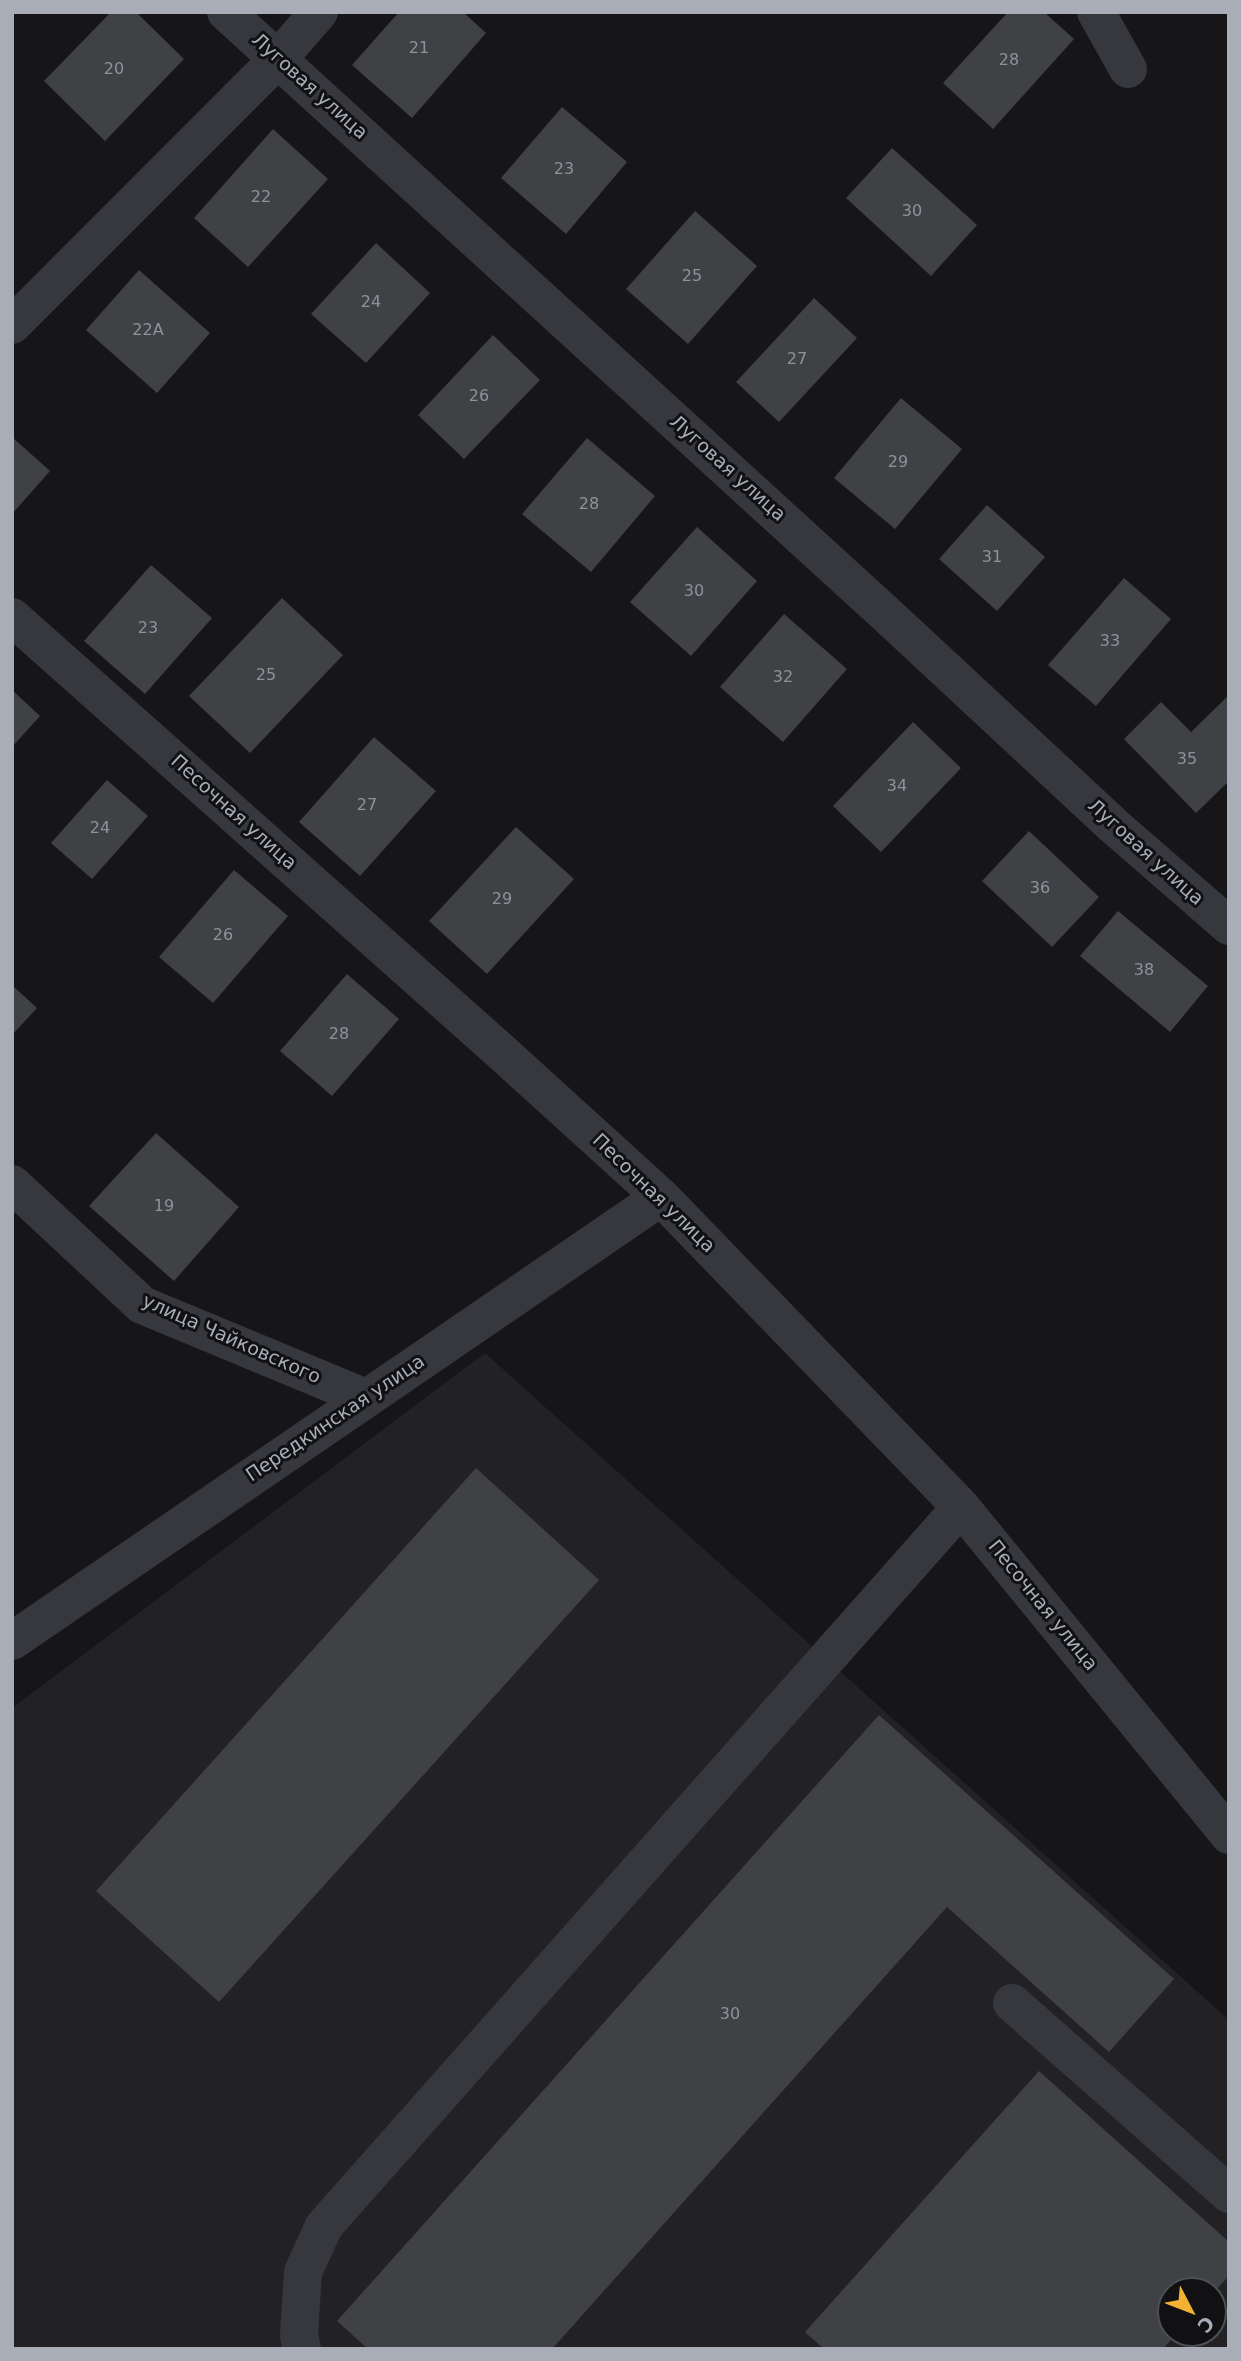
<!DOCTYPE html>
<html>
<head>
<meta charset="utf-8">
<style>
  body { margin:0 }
  #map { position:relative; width:1241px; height:2361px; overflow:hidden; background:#161618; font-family:"DejaVu Sans",sans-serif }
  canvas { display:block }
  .frame { position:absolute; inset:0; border:14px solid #a8adb8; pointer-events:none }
  .north { position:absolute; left:1157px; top:2277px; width:70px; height:70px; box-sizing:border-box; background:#111113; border:2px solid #4d4f55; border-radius:50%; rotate:132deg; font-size:19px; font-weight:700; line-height:28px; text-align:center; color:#a8adb8 }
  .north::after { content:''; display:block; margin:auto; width:24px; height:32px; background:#f2b134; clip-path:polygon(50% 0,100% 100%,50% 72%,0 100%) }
</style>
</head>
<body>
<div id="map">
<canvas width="1241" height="2361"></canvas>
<div class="frame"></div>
<div class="north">С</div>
</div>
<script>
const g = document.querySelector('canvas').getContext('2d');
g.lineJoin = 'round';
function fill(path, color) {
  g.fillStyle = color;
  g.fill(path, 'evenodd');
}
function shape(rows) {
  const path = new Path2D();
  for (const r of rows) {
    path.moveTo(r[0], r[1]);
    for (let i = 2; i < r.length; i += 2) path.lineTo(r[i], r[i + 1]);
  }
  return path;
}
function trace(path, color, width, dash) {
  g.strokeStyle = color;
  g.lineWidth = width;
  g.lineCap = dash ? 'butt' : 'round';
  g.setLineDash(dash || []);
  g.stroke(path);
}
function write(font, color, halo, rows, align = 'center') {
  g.font = font + ' "DejaVu Sans",sans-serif';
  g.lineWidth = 6;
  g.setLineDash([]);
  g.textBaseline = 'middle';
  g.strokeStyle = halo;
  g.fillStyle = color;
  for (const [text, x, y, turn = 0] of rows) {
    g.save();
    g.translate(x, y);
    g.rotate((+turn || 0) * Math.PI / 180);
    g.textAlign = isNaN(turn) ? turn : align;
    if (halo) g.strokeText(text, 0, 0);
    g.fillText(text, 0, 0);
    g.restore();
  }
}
fill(shape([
  [485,1353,1229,2020,1229,2349,12,2349,12,1708],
  [1171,2291,1213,2291,1213,2333,1171,2333]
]), '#222225');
fill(shape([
  [111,12,136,12,184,59,105,141,44,81],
  [399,12,463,12,486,33,412,118,352,65],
  [1008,12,1044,12,1074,39,993,129,943,83],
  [562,107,627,162,566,234,501,178],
  [273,129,328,179,248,267,194,218],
  [892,148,977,225,931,276,846,198],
  [695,211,757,266,688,344,626,289],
  [376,243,430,293,366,363,311,314],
  [139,270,210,333,157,393,86,330],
  [814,298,857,338,779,422,736,382],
  [493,335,540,380,464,459,418,415],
  [901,398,962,449,895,529,834,478],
  [12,437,50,471,12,514],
  [587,438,655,496,591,572,522,514],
  [987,505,1045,557,997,611,939,559],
  [697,527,757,581,691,656,630,602],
  [151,565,212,618,145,694,84,641],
  [1124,578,1171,619,1096,706,1048,665],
  [282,598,343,655,250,753,189,696],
  [784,614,847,669,783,742,720,687],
  [12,690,40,716,12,747],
  [1229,695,1229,781,1196,813,1124,739,1161,702,1191,732],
  [913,722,961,768,881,852,833,806],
  [374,737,436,791,360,876,299,822],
  [107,780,148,816,92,879,51,843],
  [516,827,574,879,487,974,429,921],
  [1029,831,1099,897,1052,947,982,881],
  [234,870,288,916,213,1003,159,957],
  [1118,911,1208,986,1170,1032,1080,956],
  [347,974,399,1019,332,1096,280,1051],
  [12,985,37,1008,12,1035],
  [156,1133,239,1207,174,1281,89,1206],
  [476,1468,599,1580,219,2002,96,1891],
  [879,1715,1174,1979,1109,2052,947,1907,552,2349,368,2349,337,2321],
  [1039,2071,1229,2242,1229,2276,1213,2293,1213,2291,1171,2291,1171,2333,1177,2333,1163,2349,824,2349,805,2332]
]), '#404145');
trace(shape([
  [226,12,887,615,1114,826,1229,926],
  [1096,12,1128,69],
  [12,325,278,59,319,12],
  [12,617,498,1049,661,1197,961,1507,1229,1835],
  [12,1184,142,1305,366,1398],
  [12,1641,661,1197],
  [1012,2003,1229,2194],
  [302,2349,299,2335,303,2272,324,2226,961,1507]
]), '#37383d', 38);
write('16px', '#8e929b', null, [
  ["21",419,49],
  ["28",1009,61],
  ["20",114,70],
  ["23",564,170],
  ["22",261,198],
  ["30",912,212],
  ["25",692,277],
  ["24",371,303],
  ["22А",148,331],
  ["27",797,360],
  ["26",479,397],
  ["29",898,463],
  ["28",589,505],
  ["31",992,558],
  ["30",694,592],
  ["23",148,629],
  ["33",1110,642],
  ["25",266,676],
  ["32",783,678],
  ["35",1187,760],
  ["34",897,787],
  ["27",367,806],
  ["24",100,829],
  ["36",1040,889],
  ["29",502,900],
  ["26",223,936],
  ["38",1144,971],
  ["28",339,1035],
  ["19",164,1207],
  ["30",730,2015]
]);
write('19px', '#a8adb8', '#111113', [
  ["Луговая улица",309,87,42],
  ["Луговая улица",727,469,42],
  ["Песочная улица",233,813,42],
  ["Луговая улица",1145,853,42],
  ["Песочная улица",653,1194,44],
  ["улица Чайковского",231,1340,24],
  ["Передкинская улица",336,1419,-34],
  ["Песочная улица",1042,1606,51]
]);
</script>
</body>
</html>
